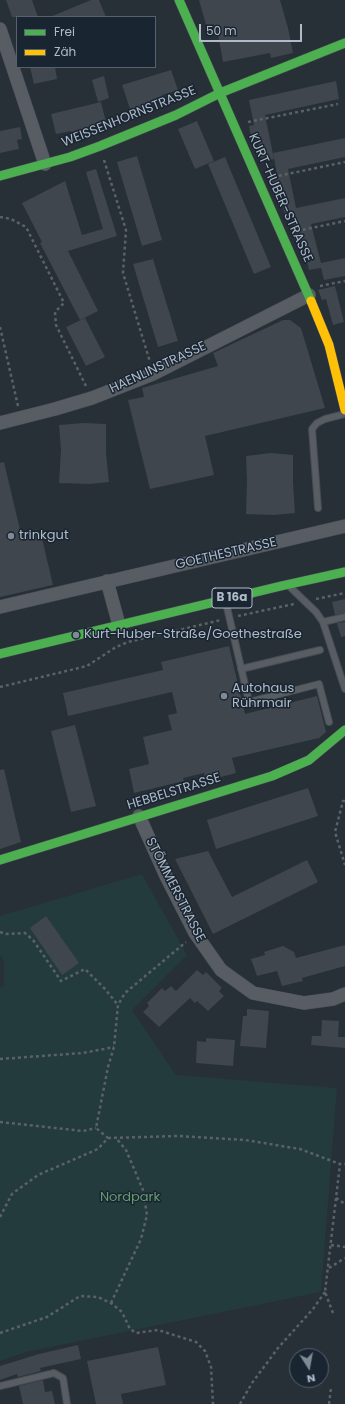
<!DOCTYPE html>
<html>
<head>
<meta charset="utf-8">
<style>
  body { margin:0 }
  #map { position:relative; width:345px; height:1404px; overflow:hidden; background:#272f37; font-family:Poppins,sans-serif }
  canvas { display:block }
  .legend { position:absolute; left:16px; top:16px; width:140px; height:52px; box-sizing:border-box; background:#1a2532; border:1px solid #56616e; margin:0; padding:5px 7px; list-style:none; font-size:12px; color:#b0bbc9 }
  .legend li { display:flex; align-items:center; gap:8px; height:20px }
  .legend b { width:20px; border:1px solid #56616e }
  .north { position:absolute; left:289px; top:1348px; width:40px; height:40px; box-sizing:border-box; background:#1a2532; border:1px solid #56616e; border-radius:50%; rotate:169deg; font-size:11px; font-weight:700; line-height:16px; text-align:center; color:#b0bbc9 }
  .north::after { content:''; display:block; margin:auto; width:14px; height:18px; background:#808a96; clip-path:polygon(50% 0,100% 100%,50% 72%,0 100%) }
  .scale { position:absolute; left:199px; top:24px; width:103px; height:18px; box-sizing:border-box; border:2px solid #b0bbc9; border-top:0; padding-left:5px; font-size:12px; line-height:14px; white-space:nowrap; color:#b0bbc9; -webkit-text-stroke:3px #1a2532; paint-order:stroke }
</style>
</head>
<body>
<div id="map">
<canvas width="345" height="1404"></canvas>
<ul class="legend">
<li><b style="height:5px;background:#4caf50"></b>Frei</li>
<li><b style="height:5px;background:#ffc107"></b>Zäh</li>
</ul>
<div class="north">N</div>
<div class="scale">50 m</div>
</div>
<script>
const g = document.querySelector('canvas').getContext('2d');
g.lineJoin = 'round';
function fill(path, color) {
  g.fillStyle = color;
  g.fill(path, 'evenodd');
}
function shape(rows) {
  const path = new Path2D();
  for (const r of rows) {
    path.moveTo(r[0], r[1]);
    for (let i = 2; i < r.length; i += 2) path.lineTo(r[i], r[i + 1]);
  }
  return path;
}
function trace(path, color, width, dash) {
  g.strokeStyle = color;
  g.lineWidth = width;
  g.lineCap = dash ? 'butt' : 'round';
  g.setLineDash(dash || []);
  g.stroke(path);
}
function write(font, color, halo, rows, align = 'center') {
  g.font = font + ' Poppins,sans-serif';
  g.lineWidth = 3;
  g.setLineDash([]);
  g.textBaseline = 'middle';
  g.strokeStyle = halo;
  g.fillStyle = color;
  for (const [text, x, y, turn = 0] of rows) {
    g.save();
    g.translate(x, y);
    g.rotate((+turn || 0) * Math.PI / 180);
    g.textAlign = isNaN(turn) ? turn : align;
    if (halo) g.strokeText(text, 0, 0);
    g.fillText(text, 0, 0);
    g.restore();
  }
}
fill(shape([
  [142,874,187,955,132,1010,176,1075,337,1088,321,1292,26,1352,0,1361,0,988,4,986,4,962,0,954,0,916]
]), '#243b3d');
fill(shape([
  [6,0,32,0,38,17,12,17],
  [91,0,99,0,106,17,50,17],
  [199,0,280,0,288,28,293,53,271,58,270,53,223,62,217,29,208,32],
  [30,67,55,67,57,79,34,84],
  [171,70,178,90,162,95,163,98,141,105,143,112,132,115,122,85],
  [104,76,109,98,98,102,92,80],
  [336,81,339,99,265,115,274,159,262,161,256,135,251,136,249,126,254,125,249,100],
  [101,102,107,126,96,130,95,128,72,133,71,131,56,134,51,114],
  [197,121,214,161,195,169,178,129],
  [20,127,22,139,17,140,19,149,0,153,0,131],
  [345,138,345,157,288,169,296,208,345,198,345,217,311,224,321,263,345,258,345,276,324,280,321,268,309,270,303,245,298,245,291,214,285,216,280,190,274,191,273,188,272,181,278,179,273,153],
  [137,156,162,240,142,246,117,162],
  [225,157,271,267,254,274,208,164],
  [96,169,117,236,68,251,98,311,80,320,40,243,42,242,22,203,65,181,82,235,103,229,86,172],
  [153,259,178,341,158,347,133,264],
  [335,286,344,322,333,325,326,299,322,300,318,290],
  [85,318,105,357,86,366,66,327],
  [283,320,290,320,301,328,325,408,205,436,214,475,150,489,128,400,144,397,142,388,218,366,213,353],
  [84,423,106,424,106,453,109,482,90,484,59,483,61,450,59,425],
  [271,453,293,455,293,482,295,513,274,515,246,514,247,481,246,456],
  [4,462,22,538,41,534,53,585,0,597,0,463],
  [345,599,345,613,335,615,332,602],
  [345,622,345,636,341,637,337,623],
  [229,646,245,714,317,696,326,732,319,738,232,758,236,773,206,781,204,773,183,778,184,781,134,793,129,769,149,764,143,737,172,730,168,715,177,713,172,692,68,716,63,693,163,670,161,662],
  [75,725,96,806,71,812,51,731],
  [4,769,21,842,0,849,0,770],
  [308,788,318,816,216,849,207,820],
  [208,851,232,897,307,860,318,882,213,934,175,859],
  [46,916,79,963,62,975,30,928],
  [345,945,345,966,302,978,303,981,282,986,277,971,257,976,251,959,265,955,264,952,283,946,294,952,296,958],
  [197,970,203,975,206,972,222,988,219,991,224,996,208,1011,197,1001,195,1003,190,998,159,1027,143,1012,149,1006,147,1003,162,988,165,991,171,986,176,991],
  [247,1009,269,1011,266,1048,240,1046,243,1016,247,1016],
  [322,1020,339,1021,338,1037,345,1037,345,1048,311,1045,312,1036,321,1036],
  [206,1038,235,1040,233,1066,196,1063,197,1041,206,1042],
  [78,1345,81,1359,40,1368,41,1371,18,1377,17,1374,0,1380,0,1366,39,1354],
  [158,1347,166,1385,121,1394,123,1404,96,1404,87,1361],
  [43,1380,45,1392,52,1391,55,1404,23,1404,19,1386]
]), '#3f464d');
const lane = shape([
  [318,508,312,429,317,423,325,419,345,414],
  [291,588,316,612,323,622,345,689],
  [226,603,249,702,319,684,329,722],
  [323,622,345,617],
  [241,669,320,650],
  [0,1386,54,1373,63,1378,67,1404]
]);
const street = shape([
  [0,29,45,164],
  [0,423,55,409,92,398,153,374,309,295],
  [107,581,119,625],
  [0,607,345,526],
  [139,816,166,876,195,933,221,970,253,993,304,1003,333,999,345,994]
]);
const fast = shape([
  [179,0,311,301],
  [0,176,70,157,100,146,176,115,220,93,345,43],
  [0,654,281,586,345,572],
  [0,860,272,776,309,760,345,730]
]);
const slow = shape([
  [311,301,329,345,345,410]
]);
trace(lane, '#464b51', 8);
trace(street, '#464b51', 14);
trace(fast, '#464b51', 10);
trace(slow, '#464b51', 10);
trace(shape([
  [248,122,338,104],
  [104,160,126,230,123,273,150,362],
  [273,177,345,162],
  [0,217,11,219,26,227,64,303,55,312,56,325,86,386],
  [297,231,345,221],
  [320,286,345,281],
  [0,327,18,406],
  [316,599,345,593],
  [238,616,294,604],
  [0,687,87,666,116,647,128,642,221,620],
  [345,801,343,801,335,832,345,865],
  [0,932,6,934,25,933,33,940,61,981,85,969,105,989,118,1005],
  [0,1059,83,1053,114,1047],
  [0,1122,83,1131,96,1128],
  [108,1138,178,1136,245,1140,300,1149,340,1164,345,1164],
  [336,1198,345,1204],
  [0,1217,12,1194,38,1175,98,1149,108,1138,96,1128,108,1067,114,1047,118,1005,125,993,186,942],
  [331,1245,345,1247],
  [329,1268,345,1258],
  [111,1303,141,1239,147,1215,143,1190,126,1150,116,1138],
  [333,1313,325,1292,340,1164],
  [0,1333,47,1317,80,1296,98,1297,111,1303,122,1312,130,1329,136,1333,158,1330,196,1342,205,1351,211,1367,213,1404],
  [240,1404,252,1383,278,1348,313,1309,325,1292],
  [329,1404,331,1388]
]), '#5a6268', 2.5, [3, 3]);
trace(lane, '#585d64', 6);
trace(street, '#585d64', 13);
trace(fast, '#4caf50', 9);
trace(slow, '#ffc107', 9);
for (const [x, y, r, color] of [
  [11,536,4,"#808a96"],
  [76,635,4,"#808a96"],
  [224,696,4,"#808a96"]
]) {
  const dot = new Path2D();
  dot.arc(x, y, r, 0, 2 * Math.PI);
  g.fillStyle = color;
  g.fill(dot);
  trace(dot, '#1a2532', 1.5);
}
for (const [x, y, w] of [
  [232,598,40]
]) {
  const box = new Path2D();
  box.roundRect(x - w / 2, y - 10, w, 20, 3);
  g.fillStyle = '#1a2532';
  g.fill(box);
  trace(box, '#b0bbc9', 1);
}
write('bold 12px', '#b0bbc9', null, [
  ["B 16a",232,598]
]);
write('13px', '#b0bbc9', '#1a2532', [
  ["WEISSENHORNSTRASSE",129,117,-22],
  ["KURT-HUBER-STRASSE",280,198,66],
  ["HAENLINSTRASSE",158,368,-25],
  ["GOETHESTRASSE",226,554,-13],
  ["HEBBELSTRASSE",174,792,-17],
  ["STÖMMERSTRASSE",175,890,63]
]);
write('13px', '#b0bbc9', '#1a2532', [
  ["trinkgut",19,536],
  ["Kurt-Huber-Straße/Goethestraße",84,635],
  ["Autohaus",232,689],
  ["Rührmair",232,704]
], 'left');
write('13px', '#659c6f', '#1a2532', [
  ["Nordpark",130,1198]
]);
</script>
</body>
</html>
